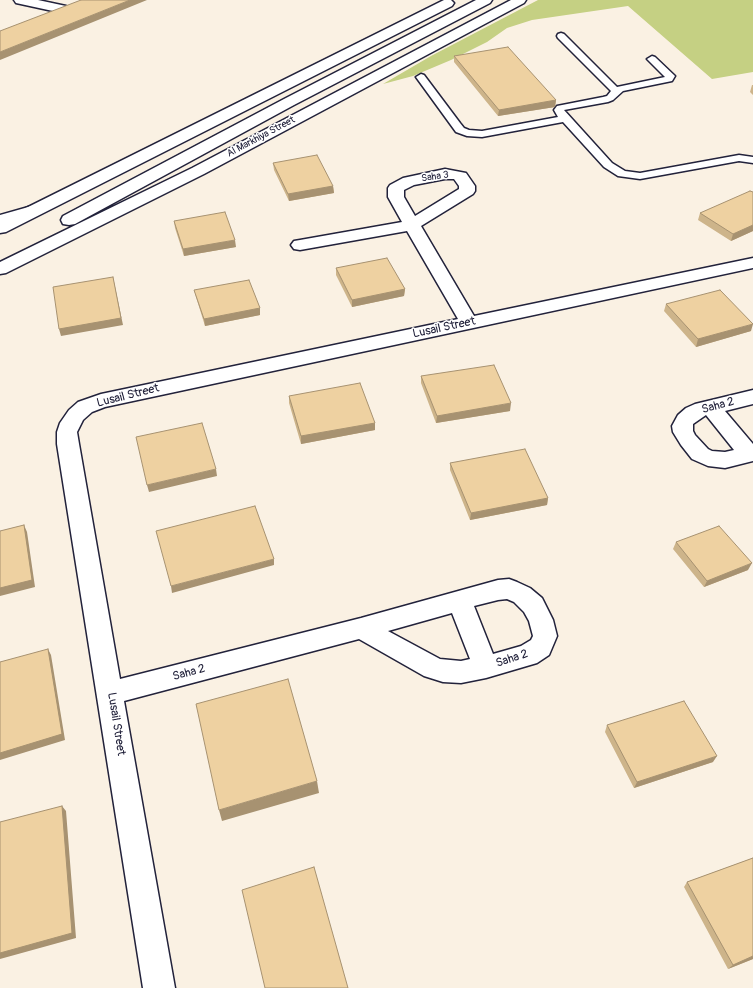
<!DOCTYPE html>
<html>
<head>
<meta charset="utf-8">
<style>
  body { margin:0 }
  canvas { display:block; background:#faf1e3 }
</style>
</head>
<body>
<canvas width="753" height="988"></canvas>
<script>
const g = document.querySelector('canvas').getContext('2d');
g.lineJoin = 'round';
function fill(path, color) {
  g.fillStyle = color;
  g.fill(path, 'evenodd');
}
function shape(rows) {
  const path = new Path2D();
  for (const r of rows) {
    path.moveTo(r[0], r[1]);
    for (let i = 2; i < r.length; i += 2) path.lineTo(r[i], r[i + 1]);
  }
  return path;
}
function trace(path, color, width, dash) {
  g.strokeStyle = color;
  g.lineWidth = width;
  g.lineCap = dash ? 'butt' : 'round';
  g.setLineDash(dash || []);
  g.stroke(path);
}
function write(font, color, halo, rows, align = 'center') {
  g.font = font + ' Pangolin,sans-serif';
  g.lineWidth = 3;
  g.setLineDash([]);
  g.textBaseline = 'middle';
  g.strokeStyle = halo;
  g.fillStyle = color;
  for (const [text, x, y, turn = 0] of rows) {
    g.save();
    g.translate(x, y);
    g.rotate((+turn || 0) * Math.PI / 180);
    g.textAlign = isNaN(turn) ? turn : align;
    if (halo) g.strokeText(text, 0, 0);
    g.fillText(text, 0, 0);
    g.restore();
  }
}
fill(shape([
  [538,0,753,0,753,72,712,79,628,6,532,20,507,28,487,42,451,60,413,76,383,84,431,56]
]), '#c5d083');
const lane = shape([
  [561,33,564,34,617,87,665,77,647,59,652,56,655,57,675,76,672,81,623,91,613,100,608,102,564,110,612,163,625,171,640,173,739,155,753,157,753,163,739,161,640,179,618,176,604,167,563,122,482,137,467,136,456,132,416,77,421,74,424,75,460,123,464,128,469,130,482,131,558,117,554,110,557,106,603,97,607,96,611,91,558,38,557,36,558,34,561,33]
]);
const street = shape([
  [14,0,38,0,66,6,68,9,66,12,62,13,16,3,14,0],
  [445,169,466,173,475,186,475,191,473,194,421,226,474,316,753,258,753,268,105,407,92,412,83,420,77,432,79,444,120,679,361,618,498,580,509,579,517,582,530,588,542,598,553,620,557,636,549,655,537,663,486,678,461,683,443,682,424,676,359,639,124,701,175,988,143,988,57,444,57,432,60,423,69,410,78,402,101,394,458,319,407,231,300,250,294,249,291,245,294,241,300,240,402,222,388,197,388,188,390,185,403,178,445,169],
  [445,179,454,179,459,186,459,189,415,216,404,197,404,190,414,185,445,179],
  [507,599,514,602,524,612,529,621,533,636,531,640,521,646,493,654,474,606,498,600,507,599],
  [452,613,470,659,461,661,440,659,388,631,452,613],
  [753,390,753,404,725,411,753,444,753,461,725,468,708,466,692,459,681,445,673,432,672,426,678,415,686,408,695,404,753,390],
  [706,415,734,450,725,452,712,451,708,449,695,435,693,431,693,424,706,415]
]);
const secondary = shape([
  [32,206,38,207,40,211,38,215,0,225,0,215,32,206]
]);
const highway = shape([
  [444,0,451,0,454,3,452,6,6,232,0,233,0,221,444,0],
  [476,0,492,0,490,3,294,105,75,224,69,225,63,224,61,220,63,216,284,99,476,0],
  [511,0,526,0,524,3,204,174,6,273,0,274,0,262,192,168,511,0]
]);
trace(lane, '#22223b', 3);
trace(street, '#22223b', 3);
trace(secondary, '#22223b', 3);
trace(highway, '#22223b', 3);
fill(lane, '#fff');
fill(street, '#fff');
fill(secondary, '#fff');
fill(highway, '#fff');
fill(shape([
  [454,56,556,100,555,107,498,116,454,62],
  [752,85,753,85,753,95,750,92],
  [273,163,333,186,334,193,289,201,274,170],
  [753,192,753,231,731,241,698,220,700,213],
  [174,221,236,247,184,256,175,228],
  [336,268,405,289,404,296,352,307,336,275],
  [194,290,260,308,260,315,205,326,196,297],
  [666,304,751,331,696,347,664,311],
  [421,376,510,411,436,423,421,383],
  [289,396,375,423,375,430,301,444,289,403],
  [450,463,548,498,547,505,470,520,450,470],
  [676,542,748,570,704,587,673,549],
  [607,725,713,762,634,788,605,732],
  [753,858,753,959,728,969,684,887,687,882]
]), '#cdb48a');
fill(shape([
  [130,0,147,0,0,60,0,52],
  [556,100,555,107,498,116,499,110],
  [333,186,334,193,289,201,288,194],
  [753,225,753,231,731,241,733,234],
  [235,240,236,247,184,256,183,249],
  [113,277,123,325,61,336,59,329],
  [405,289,404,296,352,307,352,300],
  [260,308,260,315,205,326,204,319],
  [753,324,751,331,696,347,698,339],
  [511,403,510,411,436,423,437,416],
  [375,423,375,430,301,444,301,436],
  [216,469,217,476,149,492,147,485],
  [548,498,547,505,470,520,471,513],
  [24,525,27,532,35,587,0,596,0,588],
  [274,559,274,565,172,593,171,586],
  [752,563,748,570,704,587,707,581],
  [48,649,51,655,65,740,0,760,0,753],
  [717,756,713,762,634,788,637,782],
  [317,781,319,793,222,821,219,810],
  [62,806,66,811,76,938,0,959,0,953],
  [753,956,753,959,728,969,733,965]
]), '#a79271');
const building = shape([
  [81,0,130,0,0,52,0,31,81,0],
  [508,47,556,100,499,110,454,56,508,47],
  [317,155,333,186,288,194,273,163,317,155],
  [750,191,753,192,753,225,733,234,700,213,750,191],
  [225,212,235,240,183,249,174,221,225,212],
  [387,258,405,289,352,300,336,268,387,258],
  [113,277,121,318,59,329,53,287,113,277],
  [249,280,260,308,204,319,194,290,249,280],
  [720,290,753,324,698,339,666,304,720,290],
  [494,365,511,403,437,416,421,376,494,365],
  [360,383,375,423,301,436,289,396,360,383],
  [202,423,216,469,147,485,136,437,202,423],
  [525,449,548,498,471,513,450,463,525,449],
  [255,506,274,559,171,586,156,531,255,506],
  [24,525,32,580,0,588,0,531,24,525],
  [719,526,752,563,707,581,676,542,719,526],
  [48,649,62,734,0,753,0,662,48,649],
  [288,679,317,781,219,810,196,704,288,679],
  [684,701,717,756,637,782,607,725,684,701],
  [62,806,72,933,0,953,0,822,62,806],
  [753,858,753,956,733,965,687,882,753,858],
  [314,867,348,988,265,988,242,890,314,867]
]);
fill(building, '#eed1a1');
trace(building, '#a79271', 1);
write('10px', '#22223b', '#fff', [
  ["Al Markhiya Street",261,137,-28],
  ["Saha 3",435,177,-8]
]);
write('12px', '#22223b', '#fff', [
  ["Lusail Street",444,328,-12],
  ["Lusail Street",128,396,-14],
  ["Saha 2",718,406,-15],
  ["Saha 2",512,659,-18],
  ["Saha 2",189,673,-15],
  ["Lusail Street",116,724,81]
]);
</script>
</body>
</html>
